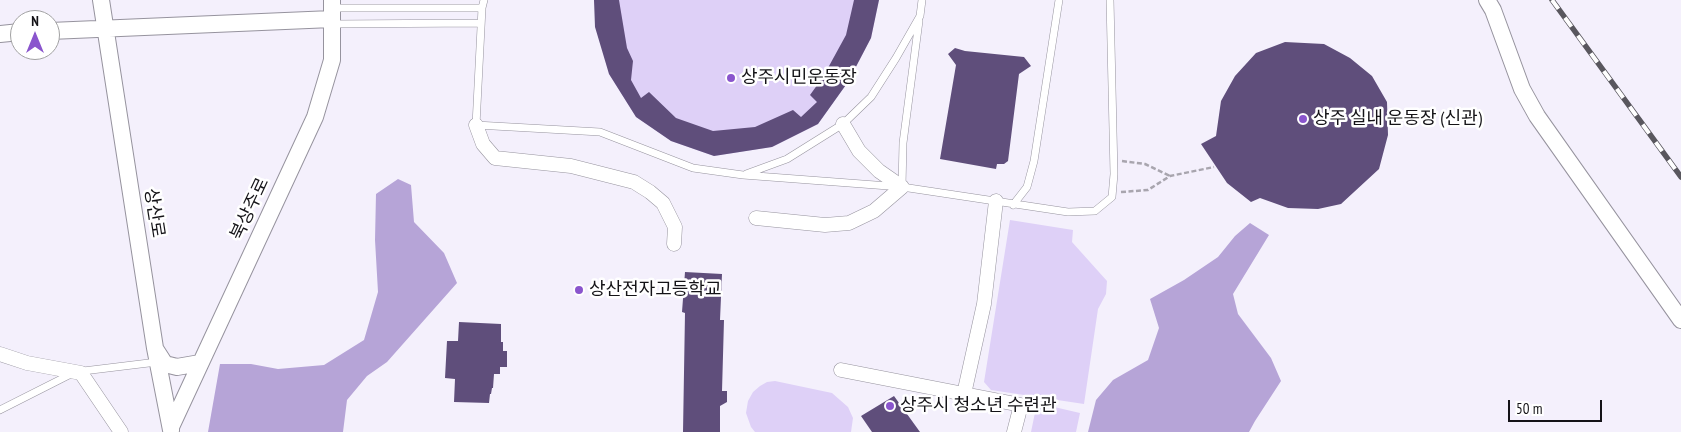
<!DOCTYPE html>
<html>
<head>
<meta charset="utf-8">
<style>
  body { margin:0 }
  #map { position:relative; width:1681px; height:432px; overflow:hidden; background:#f4f0fc; font-family:"PT Sans Narrow",sans-serif }
  canvas { display:block }
  .north { position:absolute; left:10px; top:10px; width:50px; height:50px; box-sizing:border-box; background:#fff; border:1px solid #a1a1a2; border-radius:50%; rotate:0deg; font-size:14px; font-weight:700; line-height:20px; text-align:center; color:#141317 }
  .north::after { content:''; display:block; margin:auto; width:18px; height:22px; background:#8a55cd; clip-path:polygon(50% 0,100% 100%,50% 72%,0 100%) }
  .scale { position:absolute; left:1508px; top:400px; width:94px; height:22px; box-sizing:border-box; border:2px solid #141317; border-top:0; padding-left:6px; font-size:15px; line-height:18px; white-space:nowrap; color:#141317; -webkit-text-stroke:4px #fff; paint-order:stroke }
</style>
</head>
<body>
<div id="map">
<canvas width="1681" height="432"></canvas>
<div class="north">N</div>
<div class="scale">50 m</div>
</div>
<script>
const g = document.querySelector('canvas').getContext('2d');
g.lineJoin = 'round';
function fill(path, color) {
  g.fillStyle = color;
  g.fill(path, 'evenodd');
}
function shape(rows) {
  const path = new Path2D();
  for (const r of rows) {
    path.moveTo(r[0], r[1]);
    for (let i = 2; i < r.length; i += 2) path.lineTo(r[i], r[i + 1]);
  }
  return path;
}
function trace(path, color, width, dash) {
  g.strokeStyle = color;
  g.lineWidth = width;
  g.lineCap = dash ? 'butt' : 'round';
  g.setLineDash(dash || []);
  g.stroke(path);
}
function write(font, color, halo, rows, align = 'center') {
  g.font = font + ' "PT Sans Narrow","Noto Sans KR",sans-serif';
  g.lineWidth = 5;
  g.setLineDash([]);
  g.textBaseline = 'middle';
  g.strokeStyle = halo;
  g.fillStyle = color;
  for (const [text, x, y, turn = 0] of rows) {
    g.save();
    g.translate(x, y);
    g.rotate((+turn || 0) * Math.PI / 180);
    g.textAlign = isNaN(turn) ? turn : align;
    if (halo) g.strokeText(text, 0, 0);
    g.fillText(text, 0, 0);
    g.restore();
  }
}
fill(shape([
  [594,0,879,0,871,38,848,82,818,124,772,147,714,156,671,141,636,117,609,74],
  [1010,220,1073,230,1072,242,1107,281,1106,294,1098,309,1084,404,991,390,984,382],
  [775,381,832,393,848,407,853,418,851,432,755,432,751,427,746,413,748,401,753,392,760,386,767,382],
  [1037,403,1080,413,1076,432,1031,432]
]), '#ded0f7');
fill(shape([
  [398,179,411,185,414,222,444,253,457,283,387,362,367,376,347,400,343,432,208,432,220,364,251,364,278,369,324,365,364,340,378,292,375,240,376,194],
  [1250,223,1269,235,1233,294,1238,314,1271,358,1281,381,1255,421,1249,432,1088,432,1096,400,1113,380,1148,360,1159,328,1150,299,1184,280,1218,257,1235,236]
]), '#b6a4d7');
fill(shape([
  [594,0,619,0,627,48,633,61,631,80,641,98,649,92,676,118,713,131,755,127,793,110,801,117,817,102,810,95,823,77,846,35,854,0,879,0,871,38,848,82,818,124,772,147,714,156,671,141,636,117,609,74,595,27],
  [1285,42,1324,44,1350,58,1372,76,1387,102,1388,135,1379,169,1341,204,1318,209,1288,208,1260,198,1251,202,1227,183,1201,144,1216,136,1221,101,1235,76,1256,53],
  [955,48,965,51,1024,57,1031,66,1019,74,1008,161,1004,164,997,164,996,169,940,159,956,65,948,54],
  [685,272,722,274,720,320,724,320,722,391,727,391,727,402,720,406,720,432,683,432,685,313,682,312],
  [459,322,501,324,501,342,503,342,503,351,507,351,507,367,500,367,500,374,494,374,493,388,492,388,491,394,490,394,489,403,454,402,455,379,445,378,447,341,458,341],
  [894,396,920,432,872,432,861,416]
]), '#5f4e7b');
const service = shape([
  [484,0,482,8,476,125,600,132,693,168,743,175,902,187,1068,212,1095,211,1112,197,1114,174,1110,0],
  [333,8,482,8],
  [333,24,481,23],
  [746,174,787,159,843,124,871,97,896,58,920,16,922,0],
  [902,186,903,143,919,21],
  [1013,205,1027,187,1034,161,1059,0],
  [0,410,75,372,157,362]
]);
const minor = shape([
  [476,125,483,144,495,158,571,166,634,182,650,192,663,203,675,227,674,244],
  [756,218,825,225,849,223,874,211,902,187,879,171,859,151,843,124],
  [0,354,27,363,81,373,121,432],
  [841,370,964,394,984,304,996,201],
  [964,394,1021,405,1014,432]
]);
const tertiary = shape([
  [101,0,155,348,171,430],
  [1487,0,1493,10,1522,89,1537,116,1681,320],
  [50,31,332,19],
  [0,34,20,32],
  [156,350,165,364,177,367,200,363],
  [171,427,315,117,332,60,332,0]
]);
trace(service, '#96939e', 8);
trace(minor, '#96939e', 15);
trace(tertiary, '#96939e', 18);
trace(shape([
  [1122,161,1145,164,1170,176],
  [1121,192,1148,190,1170,176,1214,167]
]), '#a8a5ae', 2.5, [5, 2.5]);
trace(service, '#fff', 7);
trace(minor, '#fff', 14);
trace(tertiary, '#fff', 16);
const rail = shape([
  [1552,0,1681,177]
]);
trace(rail, '#59575e', 5.5);
trace(rail, '#fff', 4, [11]);
for (const [x, y, r, color] of [
  [731,78,5,"#8a55cd"],
  [1303,119,5,"#8a55cd"],
  [579,290,5,"#8a55cd"],
  [890,406,5,"#8a55cd"]
]) {
  const dot = new Path2D();
  dot.arc(x, y, r, 0, 2 * Math.PI);
  g.fillStyle = color;
  g.fill(dot);
  trace(dot, '#fff', 2);
}
write('18px', '#141317', '#fff', [
  ["상주시민운동장",741,78],
  ["상주 실내 운동장 (신관)",1313,119],
  ["상산전자고등학교",589,290],
  ["상주시 청소년 수련관",900,406]
], 'left');
write('18px', '#141317', '#fff', [
  ["북상주로",250,209,-65],
  ["상산로",154,213,81]
]);
</script>
</body>
</html>
